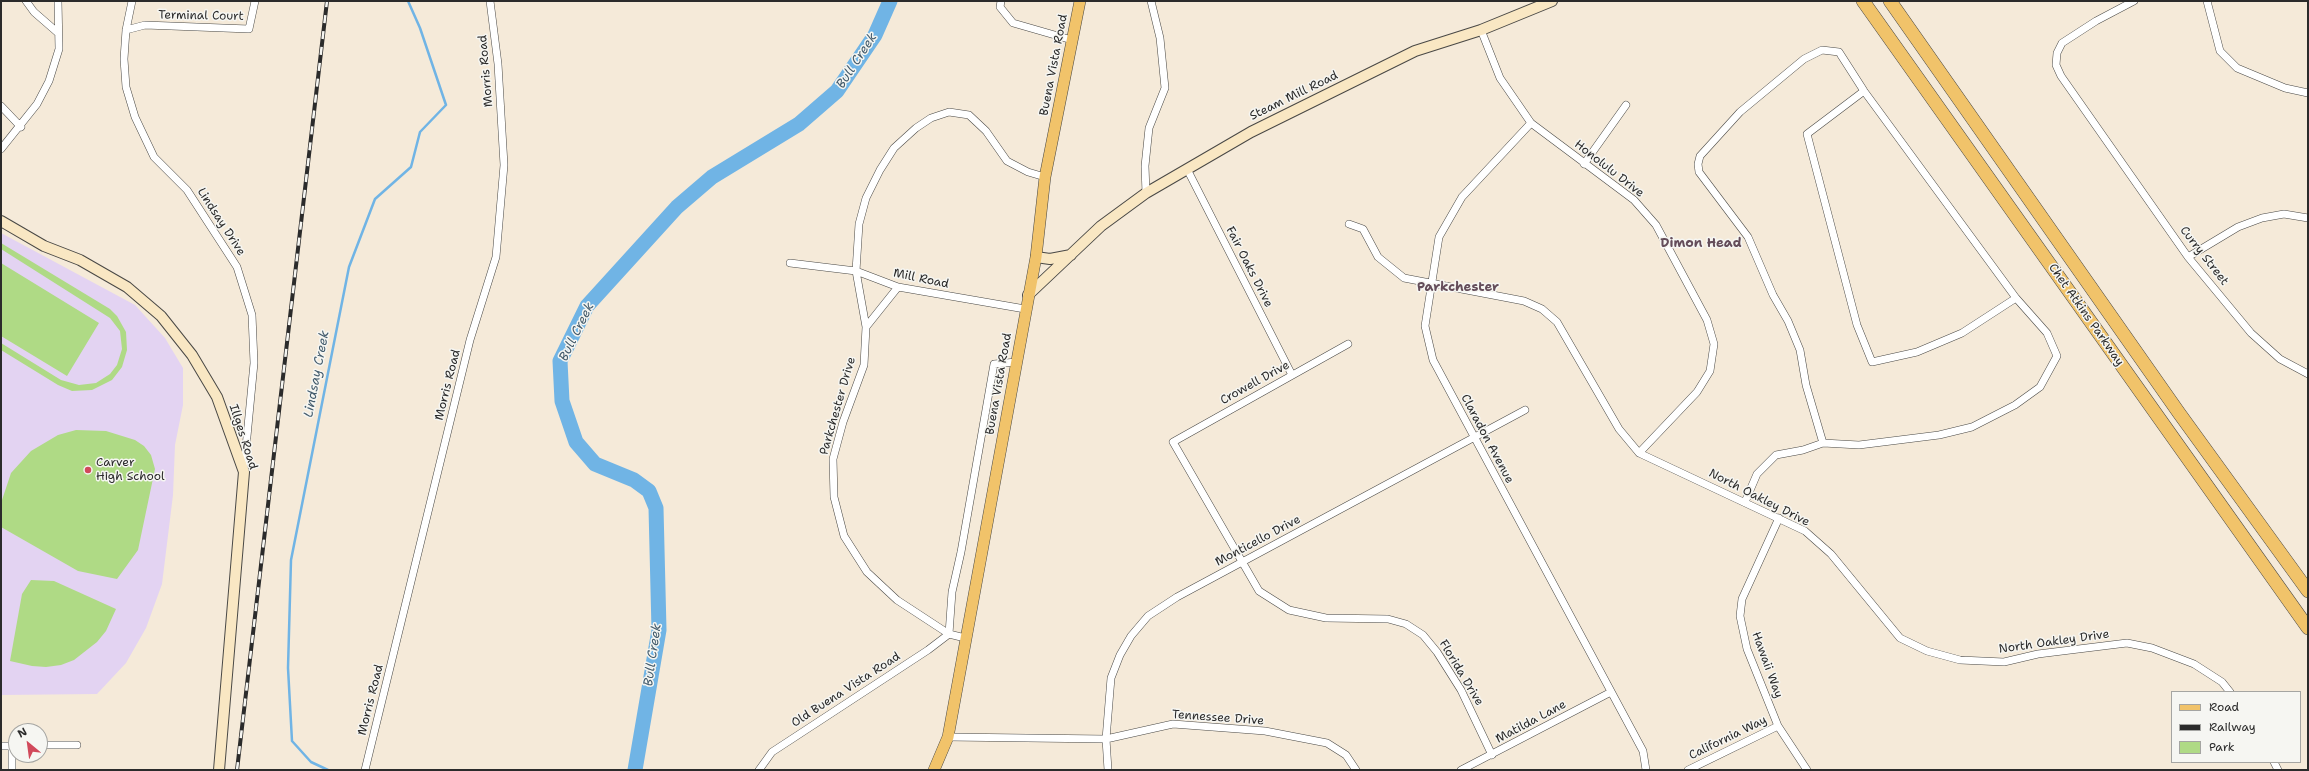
<!DOCTYPE html>
<html>
<head>
<meta charset="utf-8">
<style>
  body { margin:0 }
  #map { position:relative; width:2309px; height:771px; overflow:hidden; background:#f5ead9; font-family:"Shantell Sans",sans-serif }
  canvas { display:block }
  .frame { position:absolute; inset:0; border:2px solid #2b2b2b; pointer-events:none }
  .legend { position:absolute; left:2171px; top:691px; width:130px; height:72px; box-sizing:border-box; background:#f6f6f2; border:1px solid #a5a5a2; margin:0; padding:5px 7px; list-style:none; font-size:12px; color:#2b2b2b }
  .legend li { display:flex; align-items:center; gap:8px; height:20px }
  .legend b { width:20px; border:1px solid #a5a5a2 }
  .north { position:absolute; left:8px; top:723px; width:40px; height:40px; box-sizing:border-box; background:#f6f6f2; border:1px solid #a5a5a2; border-radius:50%; rotate:331deg; font-size:11px; font-weight:700; line-height:16px; text-align:center; color:#2b2b2b }
  .north::after { content:''; display:block; margin:auto; width:14px; height:18px; background:#d1495b; clip-path:polygon(50% 0,100% 100%,50% 72%,0 100%) }
</style>
</head>
<body>
<div id="map">
<canvas width="2309" height="771"></canvas>
<div class="frame"></div>
<ul class="legend">
<li><b style="height:5px;background:#f1c36a"></b>Road</li>
<li><b style="height:5px;background:#2b2b2b"></b>Railway</li>
<li><b style="height:11px;background:#afda85"></b>Park</li>
</ul>
<div class="north">N</div>
</div>
<script>
const g = document.querySelector('canvas').getContext('2d');
g.lineJoin = 'round';
function fill(path, color) {
  g.fillStyle = color;
  g.fill(path, 'evenodd');
}
function shape(rows) {
  const path = new Path2D();
  for (const r of rows) {
    path.moveTo(r[0], r[1]);
    for (let i = 2; i < r.length; i += 2) path.lineTo(r[i], r[i + 1]);
  }
  return path;
}
function trace(path, color, width, dash) {
  g.strokeStyle = color;
  g.lineWidth = width;
  g.lineCap = dash ? 'butt' : 'round';
  g.setLineDash(dash || []);
  g.stroke(path);
}
function write(font, color, halo, rows, align = 'center') {
  g.font = font + ' "Shantell Sans",sans-serif';
  g.lineWidth = 3;
  g.setLineDash([]);
  g.textBaseline = 'middle';
  g.strokeStyle = halo;
  g.fillStyle = color;
  for (const [text, x, y, turn = 0] of rows) {
    g.save();
    g.translate(x, y);
    g.rotate((+turn || 0) * Math.PI / 180);
    g.textAlign = isNaN(turn) ? turn : align;
    if (halo) g.strokeText(text, 0, 0);
    g.fillText(text, 0, 0);
    g.restore();
  }
}
fill(shape([
  [1,233,135,305,165,338,183,368,183,405,175,445,173,495,162,584,146,628,126,663,97,694,1,695]
]), '#e3d3f2');
fill(shape([
  [1,243,110,309,117,316,126,332,127,350,122,367,112,380,92,390,72,391,58,385,1,350,1,343,61,380,79,385,96,383,110,374,117,365,122,349,120,331,110,318,1,249],
  [1,263,99,323,67,376,1,336],
  [76,430,106,431,135,440,144,446,151,455,155,469,138,550,117,579,78,571,1,527,1,503,11,473,31,451,58,435],
  [31,580,54,581,116,609,106,631,97,642,74,660,61,665,46,667,32,666,10,661,22,594]
]), '#afda85');
trace(shape([
  [328,770,311,762,292,741,288,668,291,560,349,267,375,199,411,167,420,132,446,105,420,28,408,1]
]), '#70b4e5', 2.5);
trace(shape([
  [635,770,659,630,656,508,649,491,634,480,595,464,576,442,562,401,560,361,587,306,677,207,712,177,799,124,837,91,875,35,890,1]
]), '#70b4e5', 15);
const street = shape([
  [26,1,34,12,57,32],
  [132,1,126,30,124,59,126,87,135,117,154,157,187,190,237,267,252,315,254,363,244,468],
  [1001,1,1000,7,1013,23,1072,40],
  [2134,1,2096,21,2062,43,2057,53,2056,65,2061,76,2188,257,2251,333,2280,359,2308,374],
  [2207,1,2220,51,2237,68,2285,88,2308,93],
  [126,30,145,25,249,29,255,1],
  [1481,30,1500,78,1531,123,1634,200,1656,225,1707,320,1714,344,1710,371,1697,392,1639,453],
  [1864,91,1807,134,1857,325,1872,362,1917,352,1962,333,2016,298],
  [1,106,21,127],
  [1531,123,1462,197,1439,237,1425,326,1433,360,1643,751,1646,770],
  [1,149,37,104,49,81,59,49,58,1],
  [1584,164,1626,105],
  [1187,169,1292,375],
  [1146,193,1145,166,1149,128,1165,88,1160,38,1151,1],
  [1349,224,1363,229,1378,257,1404,278,1524,301,1542,309,1557,322,1619,429,1639,453,1805,531,1831,554,1900,638,1927,651,1960,660,2004,662,2038,654,2127,643,2152,648,2194,664,2222,682,2230,692],
  [2188,257,2238,227,2262,218,2284,214,2308,218],
  [790,263,856,271,898,287,1025,309],
  [898,287,866,327,864,365,843,422,833,459,834,497,844,536,867,572,897,600,949,634,965,638],
  [866,327,856,271,859,224,866,198,880,170,894,148,916,128,931,118,949,112,969,115,986,131,1007,161,1028,172,1045,177],
  [1348,344,1173,442,1259,591,1289,610,1326,618,1388,619,1406,624,1423,635,1437,652,1461,690,1492,755],
  [1745,502,1757,474,1776,455,1803,450,1823,443,1859,445,1939,435,1972,427,2015,405,2040,387,2057,356,2047,333,2016,298,1864,91,1839,52,1822,50,1804,59,1740,112,1700,156,1698,164,1699,172,1748,237,1773,295,1788,321,1800,350,1806,385,1823,443],
  [1779,518,1742,599,1740,616,1747,649,1778,726,1807,770],
  [949,634,952,592,961,552,994,364,1017,362],
  [948,737,1106,739,1173,724,1265,731,1327,743,1346,755,1356,770],
  [40,745,77,745],
  [1,746,12,746,12,770],
  [2274,762,2278,770],
  [365,770,470,340,496,257,504,165,498,64,490,1],
  [759,770,772,752,928,650,949,634],
  [1108,770,1106,739,1111,678,1120,655,1131,636,1148,616,1177,597,1525,410],
  [1461,770,1611,692],
  [1688,770,1778,726]
]);
const secondary = shape([
  [1,221,44,246,80,260,127,287,161,316,192,355,217,397,244,472,219,770],
  [1036,257,1050,259,1071,255],
  [1028,295,1101,226,1146,193,1251,132,1415,51,1481,30,1552,1]
]);
const primary = shape([
  [934,770,948,737,1036,257,1045,177,1080,1]
]);
const highway = shape([
  [1863,1,2308,628],
  [1890,1,2179,413,2308,591]
]);
trace(street, '#494845', 8);
trace(secondary, '#494845', 12);
trace(primary, '#494845', 12);
trace(highway, '#494845', 14);
trace(street, '#fff', 7);
trace(secondary, '#f9e7c3', 10);
trace(primary, '#f1c36a', 11);
trace(highway, '#f1c36a', 13);
const rail = shape([
  [237,770,327,1]
]);
trace(rail, '#2b2b2b', 4);
trace(rail, '#f6f6f2', 2.5, [8]);
for (const [x, y, r, color] of [
  [88,470,4,"#d1495b"]
]) {
  const dot = new Path2D();
  dot.arc(x, y, r, 0, 2 * Math.PI);
  g.fillStyle = color;
  g.fill(dot);
  trace(dot, '#f6f6f2', 1.5);
}
write('12px', '#2b2b2b', '#f6f6f2', [
  ["Terminal Court",201,16,1],
  ["Buena Vista Road",1054,65,-79],
  ["Morris Road",486,71,-95],
  ["Steam Mill Road",1294,96,-26],
  ["Honolulu Drive",1609,169,38],
  ["Lindsay Drive",221,222,57],
  ["Curry Street",2204,256,52],
  ["Fair Oaks Drive",1249,267,63],
  ["Mill Road",921,279,12],
  ["Chet Atkins Parkway",2086,315,55],
  ["Crowell Drive",1255,383,-29],
  ["Buena Vista Road",999,384,-80],
  ["Morris Road",448,385,-76],
  ["Parkchester Drive",838,406,-74],
  ["Illges Road",243,437,72],
  ["Claradon Avenue",1487,439,62],
  ["North Oakley Drive",1759,498,27],
  ["Monticello Drive",1258,541,-28],
  ["North Oakley Drive",2054,642,-8],
  ["Hawaii Way",1767,665,70],
  ["Florida Drive",1461,673,59],
  ["Old Buena Vista Road",846,690,-33],
  ["Morris Road",371,700,-76],
  ["Tennessee Drive",1218,718,4],
  ["Matilda Lane",1531,722,-28],
  ["California Way",1728,738,-26]
]);
write('12px', '#2b2b2b', '#f6f6f2', [
  ["Carver",96,463],
  ["High School",96,477]
], 'left');
write('italic 13px', '#435b6c', '#f6f6f2', [
  ["Bull Creek",857,61,-57],
  ["Bull Creek",577,332,-64],
  ["Lindsay Creek",317,374,-79],
  ["Bull Creek",653,655,-82]
]);
write('bold 13px', '#644d5a', '#f6f6f2', [
  ["Dimon Head",1701,244],
  ["Parkchester",1458,288]
]);
</script>
</body>
</html>
